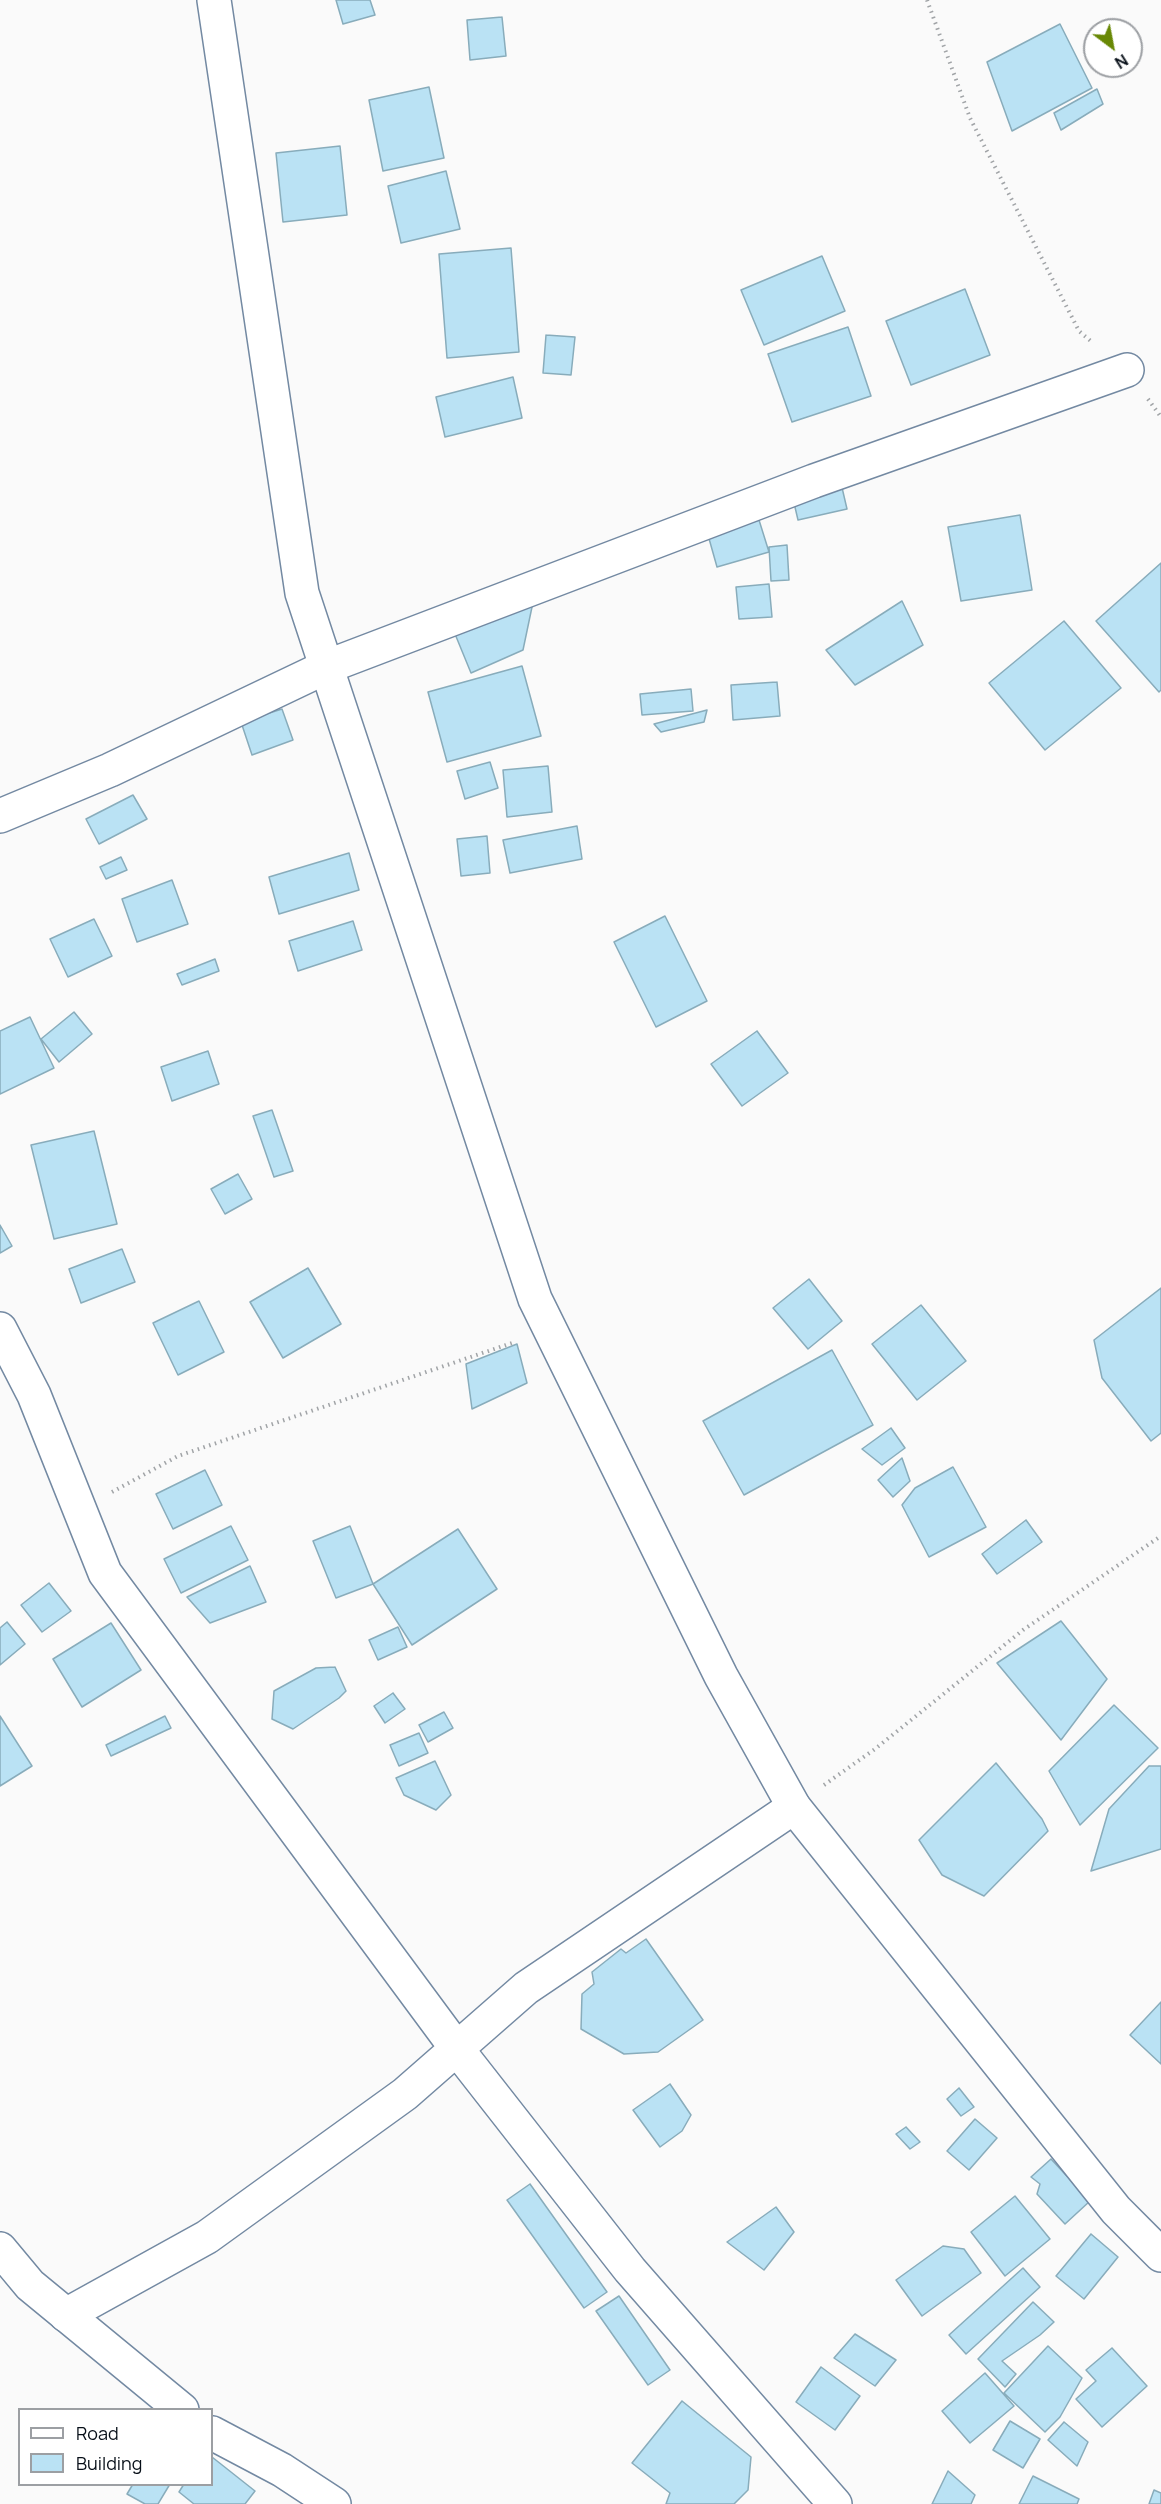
<!DOCTYPE html>
<html>
<head>
<meta charset="utf-8">
<style>
  body { margin:0 }
  #map { position:relative; width:1161px; height:2504px; overflow:hidden; background:#fafafa; font-family:Manrope,sans-serif }
  canvas { display:block }
  .legend { position:absolute; left:18px; top:2408px; width:195px; height:78px; box-sizing:border-box; background:#fff; border:2px solid #9c9fa3; margin:0; padding:8px 10px; list-style:none; font-size:18px; color:#070f18 }
  .legend li { display:flex; align-items:center; gap:12px; height:30px }
  .legend b { width:30px; border:2px solid #9c9fa3 }
  .north { position:absolute; left:1083px; top:18px; width:60px; height:60px; box-sizing:border-box; background:#fff; border:2px solid #9c9fa3; border-radius:50%; rotate:148deg; font-size:16px; font-weight:700; line-height:24px; text-align:center; color:#070f18 }
  .north::after { content:''; display:block; margin:auto; width:21px; height:27px; background:#688805; clip-path:polygon(50% 0,100% 100%,50% 72%,0 100%) }
</style>
</head>
<body>
<div id="map">
<canvas width="1161" height="2504"></canvas>
<ul class="legend">
<li><b style="height:8px;background:#fff"></b>Road</li>
<li><b style="height:16px;background:#bae2f4"></b>Building</li>
</ul>
<div class="north">N</div>
</div>
<script>
const g = document.querySelector('canvas').getContext('2d');
g.lineJoin = 'round';
function fill(path, color) {
  g.fillStyle = color;
  g.fill(path, 'evenodd');
}
function shape(rows) {
  const path = new Path2D();
  for (const r of rows) {
    path.moveTo(r[0], r[1]);
    for (let i = 2; i < r.length; i += 2) path.lineTo(r[i], r[i + 1]);
  }
  return path;
}
function trace(path, color, width, dash) {
  g.strokeStyle = color;
  g.lineWidth = width;
  g.lineCap = dash ? 'butt' : 'round';
  g.setLineDash(dash || []);
  g.stroke(path);
}
const building = shape([
  [336,0,370,0,375,15,343,24,336,0],
  [502,17,506,56,470,60,467,20,502,17],
  [1060,24,1092,88,1012,131,987,62,1060,24],
  [429,87,444,158,383,171,369,100,429,87],
  [1097,89,1103,104,1061,130,1054,113,1097,89],
  [340,146,347,215,283,222,276,153,340,146],
  [446,171,460,229,401,243,388,186,446,171],
  [511,248,519,352,447,358,439,254,511,248],
  [822,256,845,311,764,345,741,290,822,256],
  [965,289,990,355,911,385,886,321,965,289],
  [848,327,871,396,792,422,768,354,848,327],
  [546,335,575,337,571,375,543,373,546,335],
  [513,377,522,418,445,437,436,397,513,377],
  [840,479,847,509,798,520,791,490,840,479],
  [1020,515,1032,590,961,601,948,527,1020,515],
  [759,520,769,552,717,567,708,535,759,520],
  [787,545,789,580,771,581,769,547,787,545],
  [1161,563,1161,690,1159,692,1096,621,1161,563],
  [769,584,772,617,739,619,736,587,769,584],
  [525,598,532,607,523,650,471,673,455,634,493,621,490,611,525,598],
  [902,601,923,645,855,685,826,650,902,601],
  [1064,621,1121,688,1045,750,989,683,1064,621],
  [522,666,541,736,447,762,428,692,522,666],
  [777,682,780,716,733,720,731,685,777,682],
  [691,689,693,711,642,715,640,694,691,689],
  [282,709,293,740,252,755,241,722,282,709],
  [707,710,704,722,661,732,654,724,707,710],
  [490,762,498,788,465,799,457,771,490,762],
  [548,766,552,812,507,817,503,770,548,766],
  [133,795,147,819,99,844,86,819,133,795],
  [577,826,582,859,510,873,503,840,577,826],
  [487,836,490,873,461,876,457,839,487,836],
  [349,853,359,890,279,914,269,877,349,853],
  [121,857,127,870,106,879,100,867,121,857],
  [172,880,188,924,137,942,122,899,172,880],
  [665,916,707,1001,656,1027,614,942,665,916],
  [94,919,112,956,68,977,50,939,94,919],
  [353,921,362,950,298,971,289,941,353,921],
  [215,959,219,971,182,985,177,974,215,959],
  [74,1012,92,1034,59,1062,41,1039,74,1012],
  [30,1017,54,1068,0,1094,0,1031,30,1017],
  [757,1031,788,1073,742,1106,711,1064,757,1031],
  [208,1051,219,1084,172,1101,161,1067,208,1051],
  [272,1110,293,1171,274,1177,253,1116,272,1110],
  [94,1131,117,1224,54,1239,31,1145,94,1131],
  [238,1174,252,1199,225,1214,211,1189,238,1174],
  [0,1225,12,1246,0,1253,0,1225],
  [122,1249,135,1282,81,1303,69,1269,122,1249],
  [308,1268,341,1324,283,1358,250,1302,308,1268],
  [809,1279,842,1321,808,1349,773,1308,809,1279],
  [1161,1288,1161,1433,1151,1441,1102,1378,1094,1340,1161,1288],
  [199,1301,224,1352,178,1375,153,1323,199,1301],
  [921,1305,966,1361,917,1400,872,1344,921,1305],
  [517,1344,527,1383,472,1409,466,1364,517,1344],
  [832,1350,873,1425,744,1495,703,1421,832,1350],
  [891,1428,905,1448,882,1465,862,1449,891,1428],
  [902,1458,910,1481,893,1497,878,1480,902,1458],
  [953,1467,986,1527,929,1557,902,1505,915,1488,953,1467],
  [205,1470,222,1505,173,1529,156,1494,205,1470],
  [1026,1520,1042,1542,997,1574,982,1554,1026,1520],
  [231,1526,248,1560,181,1593,164,1559,231,1526],
  [350,1526,373,1584,336,1598,313,1541,350,1526],
  [458,1529,497,1589,412,1645,373,1584,458,1529],
  [250,1566,266,1602,210,1623,187,1597,250,1566],
  [49,1583,71,1611,42,1632,21,1605,49,1583],
  [1061,1621,1107,1679,1061,1740,997,1663,1061,1621],
  [7,1622,25,1644,0,1665,0,1628,7,1622],
  [111,1623,141,1670,82,1707,53,1659,111,1623],
  [398,1627,407,1647,378,1660,369,1640,398,1627],
  [335,1667,346,1691,339,1698,293,1729,272,1719,274,1691,316,1668,335,1667],
  [393,1693,405,1709,385,1723,374,1706,393,1693],
  [1114,1705,1158,1748,1080,1825,1049,1771,1114,1705],
  [444,1712,453,1728,428,1742,419,1725,444,1712],
  [0,1716,32,1766,0,1786,0,1716],
  [165,1716,171,1728,111,1756,106,1745,165,1716],
  [419,1733,428,1753,399,1766,390,1745,419,1733],
  [435,1761,451,1795,436,1810,404,1795,396,1778,435,1761],
  [996,1763,1042,1819,1048,1831,984,1896,942,1875,919,1840,996,1763],
  [1149,1766,1161,1766,1161,1849,1091,1871,1109,1809,1149,1766],
  [646,1939,703,2020,658,2052,624,2054,581,2029,582,1994,594,1984,592,1972,621,1949,626,1953,646,1939],
  [1161,2002,1161,2064,1130,2035,1161,2002],
  [670,2084,691,2115,682,2131,660,2147,633,2110,670,2084],
  [959,2088,974,2107,961,2116,947,2099,959,2088],
  [975,2119,997,2138,969,2170,947,2151,975,2119],
  [906,2127,920,2142,910,2149,896,2134,906,2127],
  [1051,2159,1090,2201,1065,2224,1037,2194,1040,2184,1031,2177,1051,2159],
  [530,2184,607,2292,584,2308,507,2200,530,2184],
  [1015,2196,1050,2239,1005,2276,971,2232,1015,2196],
  [776,2207,794,2232,764,2270,727,2242,776,2207],
  [1091,2234,1118,2257,1084,2299,1056,2276,1091,2234],
  [943,2246,964,2249,981,2273,922,2316,896,2280,943,2246],
  [1023,2268,1040,2287,966,2354,949,2335,1023,2268],
  [619,2296,670,2370,648,2385,596,2311,619,2296],
  [1033,2302,1054,2322,1040,2335,1002,2361,1016,2374,1005,2387,978,2359,1033,2302],
  [855,2334,896,2360,875,2386,834,2358,855,2334],
  [1048,2346,1082,2378,1060,2417,1045,2432,1004,2393,1048,2346],
  [1112,2348,1147,2386,1102,2427,1076,2399,1096,2381,1086,2370,1112,2348],
  [821,2367,860,2396,835,2430,796,2402,821,2367],
  [985,2373,1014,2406,970,2443,942,2411,985,2373],
  [682,2401,751,2457,748,2490,734,2504,666,2504,670,2493,632,2463,682,2401],
  [1010,2421,1040,2439,1023,2468,993,2450,1010,2421],
  [1064,2422,1088,2442,1077,2466,1048,2440,1064,2422],
  [212,2457,255,2491,245,2504,194,2504,179,2492,184,2484,212,2484,212,2457],
  [948,2471,975,2495,971,2504,932,2504,948,2471],
  [1033,2476,1079,2499,1077,2504,1019,2504,1033,2476],
  [133,2484,170,2484,158,2504,145,2504,127,2494,133,2484],
  [1154,2490,1161,2493,1161,2504,1149,2504,1154,2490]
]);
fill(building, '#bae2f4');
trace(building, '#88acbb', 1.5);
const street = shape([
  [0,816,110,770,326,667,814,481,1127,370],
  [0,1329,34,1395,105,1573,457,2049,630,2270,835,2504],
  [66,2315,207,2237,405,2094,526,1988,794,1807]
]);
const secondary = shape([
  [214,0,302,593,535,1299,721,1676,794,1807,1116,2210,1161,2255],
  [0,2249,30,2285,182,2410],
  [212,2433,282,2470,334,2504]
]);
trace(street, '#7389a2', 36);
trace(secondary, '#7389a2', 36);
trace(shape([
  [927,0,970,118,1079,331,1093,343],
  [1148,399,1161,417],
  [112,1492,178,1456,515,1342],
  [824,1785,875,1749,1023,1630,1161,1536]
]), '#a1a4a7', 4, [1.5, 4.5]);
trace(street, '#fff', 33);
trace(secondary, '#fff', 33);
</script>
</body>
</html>
